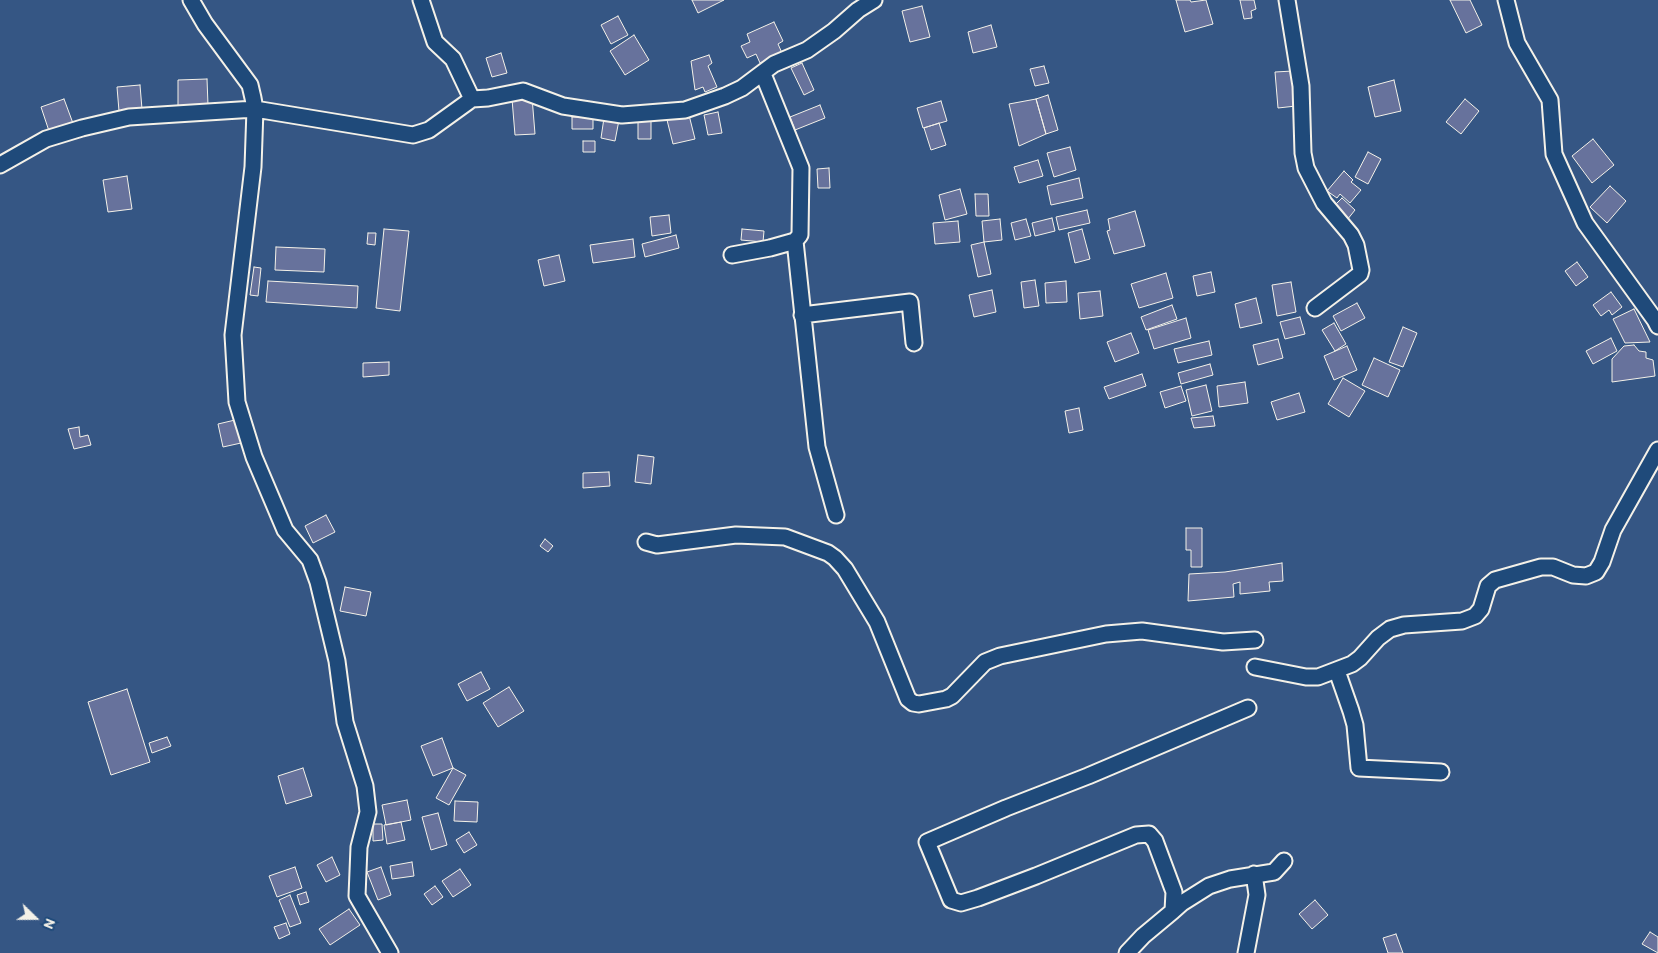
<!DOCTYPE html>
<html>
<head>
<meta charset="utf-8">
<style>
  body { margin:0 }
  #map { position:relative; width:1658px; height:953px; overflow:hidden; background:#355684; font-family:Itim,sans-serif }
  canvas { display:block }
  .north { position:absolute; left:10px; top:893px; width:50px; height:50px; -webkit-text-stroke:4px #1f4a7a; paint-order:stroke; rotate:112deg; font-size:14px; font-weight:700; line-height:20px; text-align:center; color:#f4f1e8 }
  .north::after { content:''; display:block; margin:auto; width:18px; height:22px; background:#f4f1e8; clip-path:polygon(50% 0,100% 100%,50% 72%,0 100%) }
</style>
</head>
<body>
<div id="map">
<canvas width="1658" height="953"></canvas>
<div class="north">N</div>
</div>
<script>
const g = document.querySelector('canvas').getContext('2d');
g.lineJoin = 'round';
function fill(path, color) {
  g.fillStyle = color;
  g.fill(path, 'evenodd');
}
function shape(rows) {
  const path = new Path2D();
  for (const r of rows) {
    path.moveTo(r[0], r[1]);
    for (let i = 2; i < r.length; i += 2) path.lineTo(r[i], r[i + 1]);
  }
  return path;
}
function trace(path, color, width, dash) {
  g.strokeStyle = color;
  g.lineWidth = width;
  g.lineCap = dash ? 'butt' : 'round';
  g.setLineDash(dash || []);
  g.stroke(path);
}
const building = shape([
  [692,0,724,0,698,13,692,0],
  [1176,0,1190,0,1191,2,1206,0,1213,24,1185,32,1176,0],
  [1240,0,1254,0,1256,9,1251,11,1252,18,1244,19,1240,0],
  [1450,0,1470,0,1482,25,1466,33,1450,0],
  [922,6,930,37,910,42,902,11,922,6],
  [618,16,628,35,611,44,601,25,618,16],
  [774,22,783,41,778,44,782,53,760,63,756,54,747,58,741,46,750,42,747,34,774,22],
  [991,25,997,47,973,53,968,32,991,25],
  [634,35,649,60,625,75,610,51,634,35],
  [501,53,507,73,492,77,486,58,501,53],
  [709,55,712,63,708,66,717,87,705,92,703,87,695,90,691,61,709,55],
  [802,63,814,90,804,95,791,68,802,63],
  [1044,66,1049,83,1035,86,1030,69,1044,66],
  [1293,71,1296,106,1278,108,1275,72,1293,71],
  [207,79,208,105,178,106,178,80,207,79],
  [1394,80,1401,111,1375,117,1368,87,1394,80],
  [140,85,142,109,119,111,117,87,140,85],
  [1048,95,1058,130,1046,134,1036,99,1048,95],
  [532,97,535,134,515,135,512,99,532,97],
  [64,99,74,126,50,134,41,107,64,99],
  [1036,99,1046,134,1019,146,1009,104,1036,99],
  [1465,99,1479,111,1461,134,1446,122,1465,99],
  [941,101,947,121,923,128,917,108,941,101],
  [820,105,825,118,795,130,790,117,820,105],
  [718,112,722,133,708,135,704,115,718,112],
  [689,115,695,139,673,144,667,120,689,115],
  [638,116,651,116,651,139,638,139,638,116],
  [572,117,593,117,593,129,572,129,572,117],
  [604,118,619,120,615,141,601,138,604,118],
  [939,123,946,145,931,150,924,128,939,123],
  [1593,139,1614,165,1592,183,1572,156,1593,139],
  [583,141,595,141,595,152,583,152,583,141],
  [1070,147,1076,170,1054,177,1047,153,1070,147],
  [1368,152,1381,159,1368,184,1355,177,1368,152],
  [1038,160,1043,176,1019,183,1014,167,1038,160],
  [829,168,830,188,818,188,817,169,829,168],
  [1344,171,1353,180,1351,182,1361,190,1350,203,1340,194,1337,198,1327,191,1344,171],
  [127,176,132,209,108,212,103,180,127,176],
  [1079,178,1083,198,1051,205,1047,186,1079,178],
  [1610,186,1626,201,1607,223,1590,207,1610,186],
  [960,189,967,214,945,220,939,195,960,189],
  [975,194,988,194,989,216,976,216,975,194],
  [1342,198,1355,210,1347,220,1333,207,1342,198],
  [1087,210,1090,223,1059,230,1056,217,1087,210],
  [1135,211,1145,246,1114,254,1107,231,1110,230,1108,219,1135,211],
  [669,215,671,233,652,236,650,217,669,215],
  [1052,218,1055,231,1035,236,1032,223,1052,218],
  [1000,219,1002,240,984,242,982,221,1000,219],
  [1026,219,1031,236,1015,240,1011,223,1026,219],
  [958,221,960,242,935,244,933,223,958,221],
  [384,229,409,231,400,311,376,308,384,229],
  [742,229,764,231,763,242,741,240,742,229],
  [1082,229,1090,259,1075,263,1068,233,1082,229],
  [368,233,376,233,375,245,367,244,368,233],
  [676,235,679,248,645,257,642,244,676,235],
  [633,239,635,257,593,263,590,245,633,239],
  [984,242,991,274,978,277,971,245,984,242],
  [276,247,325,249,324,272,275,270,276,247],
  [559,255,565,281,544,286,538,260,559,255],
  [1577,262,1588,277,1576,286,1565,271,1577,262],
  [254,267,261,268,258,296,250,295,254,267],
  [1211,272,1215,292,1197,296,1193,276,1211,272],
  [1166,273,1173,298,1139,308,1131,284,1166,273],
  [1035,280,1039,306,1024,308,1021,282,1035,280],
  [268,281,358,286,357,308,266,302,268,281],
  [1066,281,1067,302,1046,303,1045,283,1066,281],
  [1291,282,1296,312,1277,316,1272,285,1291,282],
  [992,290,996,312,974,317,969,295,992,290],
  [1100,291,1103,316,1080,319,1078,293,1100,291],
  [1611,292,1622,307,1612,315,1609,310,1601,316,1593,305,1611,292],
  [1256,298,1262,323,1240,328,1235,304,1256,298],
  [1357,303,1365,318,1341,331,1333,316,1357,303],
  [1172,305,1177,319,1146,330,1141,317,1172,305],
  [1634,309,1650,342,1625,343,1613,319,1634,309],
  [1300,317,1305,334,1285,339,1280,322,1300,317],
  [1186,318,1191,338,1154,349,1148,330,1186,318],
  [1334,323,1346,344,1335,351,1322,330,1334,323],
  [1403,327,1417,333,1403,367,1389,362,1403,327],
  [1131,333,1139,353,1115,362,1107,342,1131,333],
  [1611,338,1617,351,1593,364,1586,351,1611,338],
  [1278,339,1283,358,1258,365,1253,345,1278,339],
  [1209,341,1212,355,1178,363,1174,349,1209,341],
  [1634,345,1639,351,1646,352,1646,358,1653,360,1655,376,1612,382,1612,359,1624,346,1634,345],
  [1347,346,1357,370,1334,380,1324,356,1347,346],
  [1374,358,1400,370,1388,397,1362,385,1374,358],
  [389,362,389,375,363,377,363,363,389,362],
  [1210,364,1213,375,1181,384,1178,373,1210,364],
  [1142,374,1146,386,1109,399,1104,387,1142,374],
  [1343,378,1365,391,1349,417,1328,404,1343,378],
  [1245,382,1248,403,1219,407,1217,386,1245,382],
  [1206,385,1212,411,1192,416,1186,390,1206,385],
  [1181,386,1186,401,1165,408,1160,392,1181,386],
  [1299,393,1305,412,1277,420,1271,402,1299,393],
  [1079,408,1083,430,1069,433,1065,411,1079,408],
  [1213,416,1215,426,1194,428,1191,418,1213,416],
  [235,420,241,443,223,447,218,424,235,420],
  [79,427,80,437,88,435,91,445,74,449,68,429,79,427],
  [638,455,654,457,651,484,635,482,638,455],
  [609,472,610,486,583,488,583,473,609,472],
  [326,515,335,532,313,543,305,526,326,515],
  [1186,528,1202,528,1202,567,1191,567,1191,550,1186,550,1186,528],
  [545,539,553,546,548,552,540,546,545,539],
  [1282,563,1283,581,1269,582,1270,591,1240,594,1240,582,1233,584,1234,597,1188,601,1189,574,1225,572,1282,563],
  [345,587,371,592,366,616,340,611,345,587],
  [481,672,490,689,467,701,458,684,481,672],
  [509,687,524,711,498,727,483,703,509,687],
  [127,689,150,762,111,775,88,702,127,689],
  [167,737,171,746,152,753,149,743,167,737],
  [442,738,453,768,433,776,421,746,442,738],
  [303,768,312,796,286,804,278,776,303,768],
  [453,768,466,775,449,805,436,798,453,768],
  [407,800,411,820,386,825,382,805,407,800],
  [455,801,478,802,477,822,454,821,455,801],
  [438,813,447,845,431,850,422,817,438,813],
  [401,822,405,840,387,844,384,825,401,822],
  [373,824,382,824,383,840,373,841,373,824],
  [469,832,477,845,464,853,456,840,469,832],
  [332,857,340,875,326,882,317,865,332,857],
  [412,862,414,876,392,879,390,866,412,862],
  [295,867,302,888,277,897,269,876,295,867],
  [381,867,391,895,378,900,367,872,381,867],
  [460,869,471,885,453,897,442,881,460,869],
  [435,886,443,897,432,905,424,894,435,886],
  [306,892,309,902,300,905,297,895,306,892],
  [290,895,301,923,290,927,279,900,290,895],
  [1315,900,1328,915,1312,929,1299,914,1315,900],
  [349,909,360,925,330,945,319,929,349,909],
  [286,923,290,934,279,939,274,927,286,923],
  [1650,932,1658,937,1658,953,1642,944,1650,932],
  [1396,934,1403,953,1388,953,1383,938,1396,934]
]);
fill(building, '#67729c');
trace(building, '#f4f1e8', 1);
const street = shape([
  [191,0,205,24,250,85,253,98,255,109,253,167,233,335,237,402,254,457,285,530,310,560,318,582,337,661,345,722,365,786,368,812,359,847,357,896,390,953],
  [421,0,435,42,453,59,472,99],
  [1287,0,1301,86,1303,153,1306,168,1324,203,1351,235,1356,245,1361,270,1360,274,1315,308],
  [1506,0,1517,43,1550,100,1554,154,1585,223,1655,320,1658,326],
  [0,165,46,139,82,128,129,117,255,109,413,135,429,130,472,99,488,98,523,91,563,106,622,115,685,110,725,96,742,88,774,64,807,50,834,31,858,10,874,0],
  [795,241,817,447,836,515],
  [732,255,770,248,795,241,800,235,801,168,763,74],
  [802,315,910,302,914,343],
  [646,542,657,545,736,535,785,537,828,553,835,558,845,569,877,622,908,699,913,703,919,704,946,699,952,696,985,662,1000,656,1106,634,1142,631,1223,642,1255,640],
  [1255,667,1306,677,1318,677,1352,664,1360,658,1378,638,1390,629,1404,625,1462,621,1475,616,1481,609,1488,586,1495,580,1541,567,1553,567,1573,575,1586,576,1596,572,1602,562,1613,530,1658,450],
  [1337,671,1351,711,1355,725,1359,768,1441,772],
  [1173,911,1182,903,1209,886,1230,879,1274,872,1284,861],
  [1127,953,1143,936,1173,911,1174,892,1155,841,1149,834,1136,835,1036,876,978,898,961,903,951,900,927,842,1006,808,1088,776,1248,708],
  [1246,953,1257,895,1254,874]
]);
trace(street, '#f4f1e8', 19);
trace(street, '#1f4a7a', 15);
</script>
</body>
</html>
